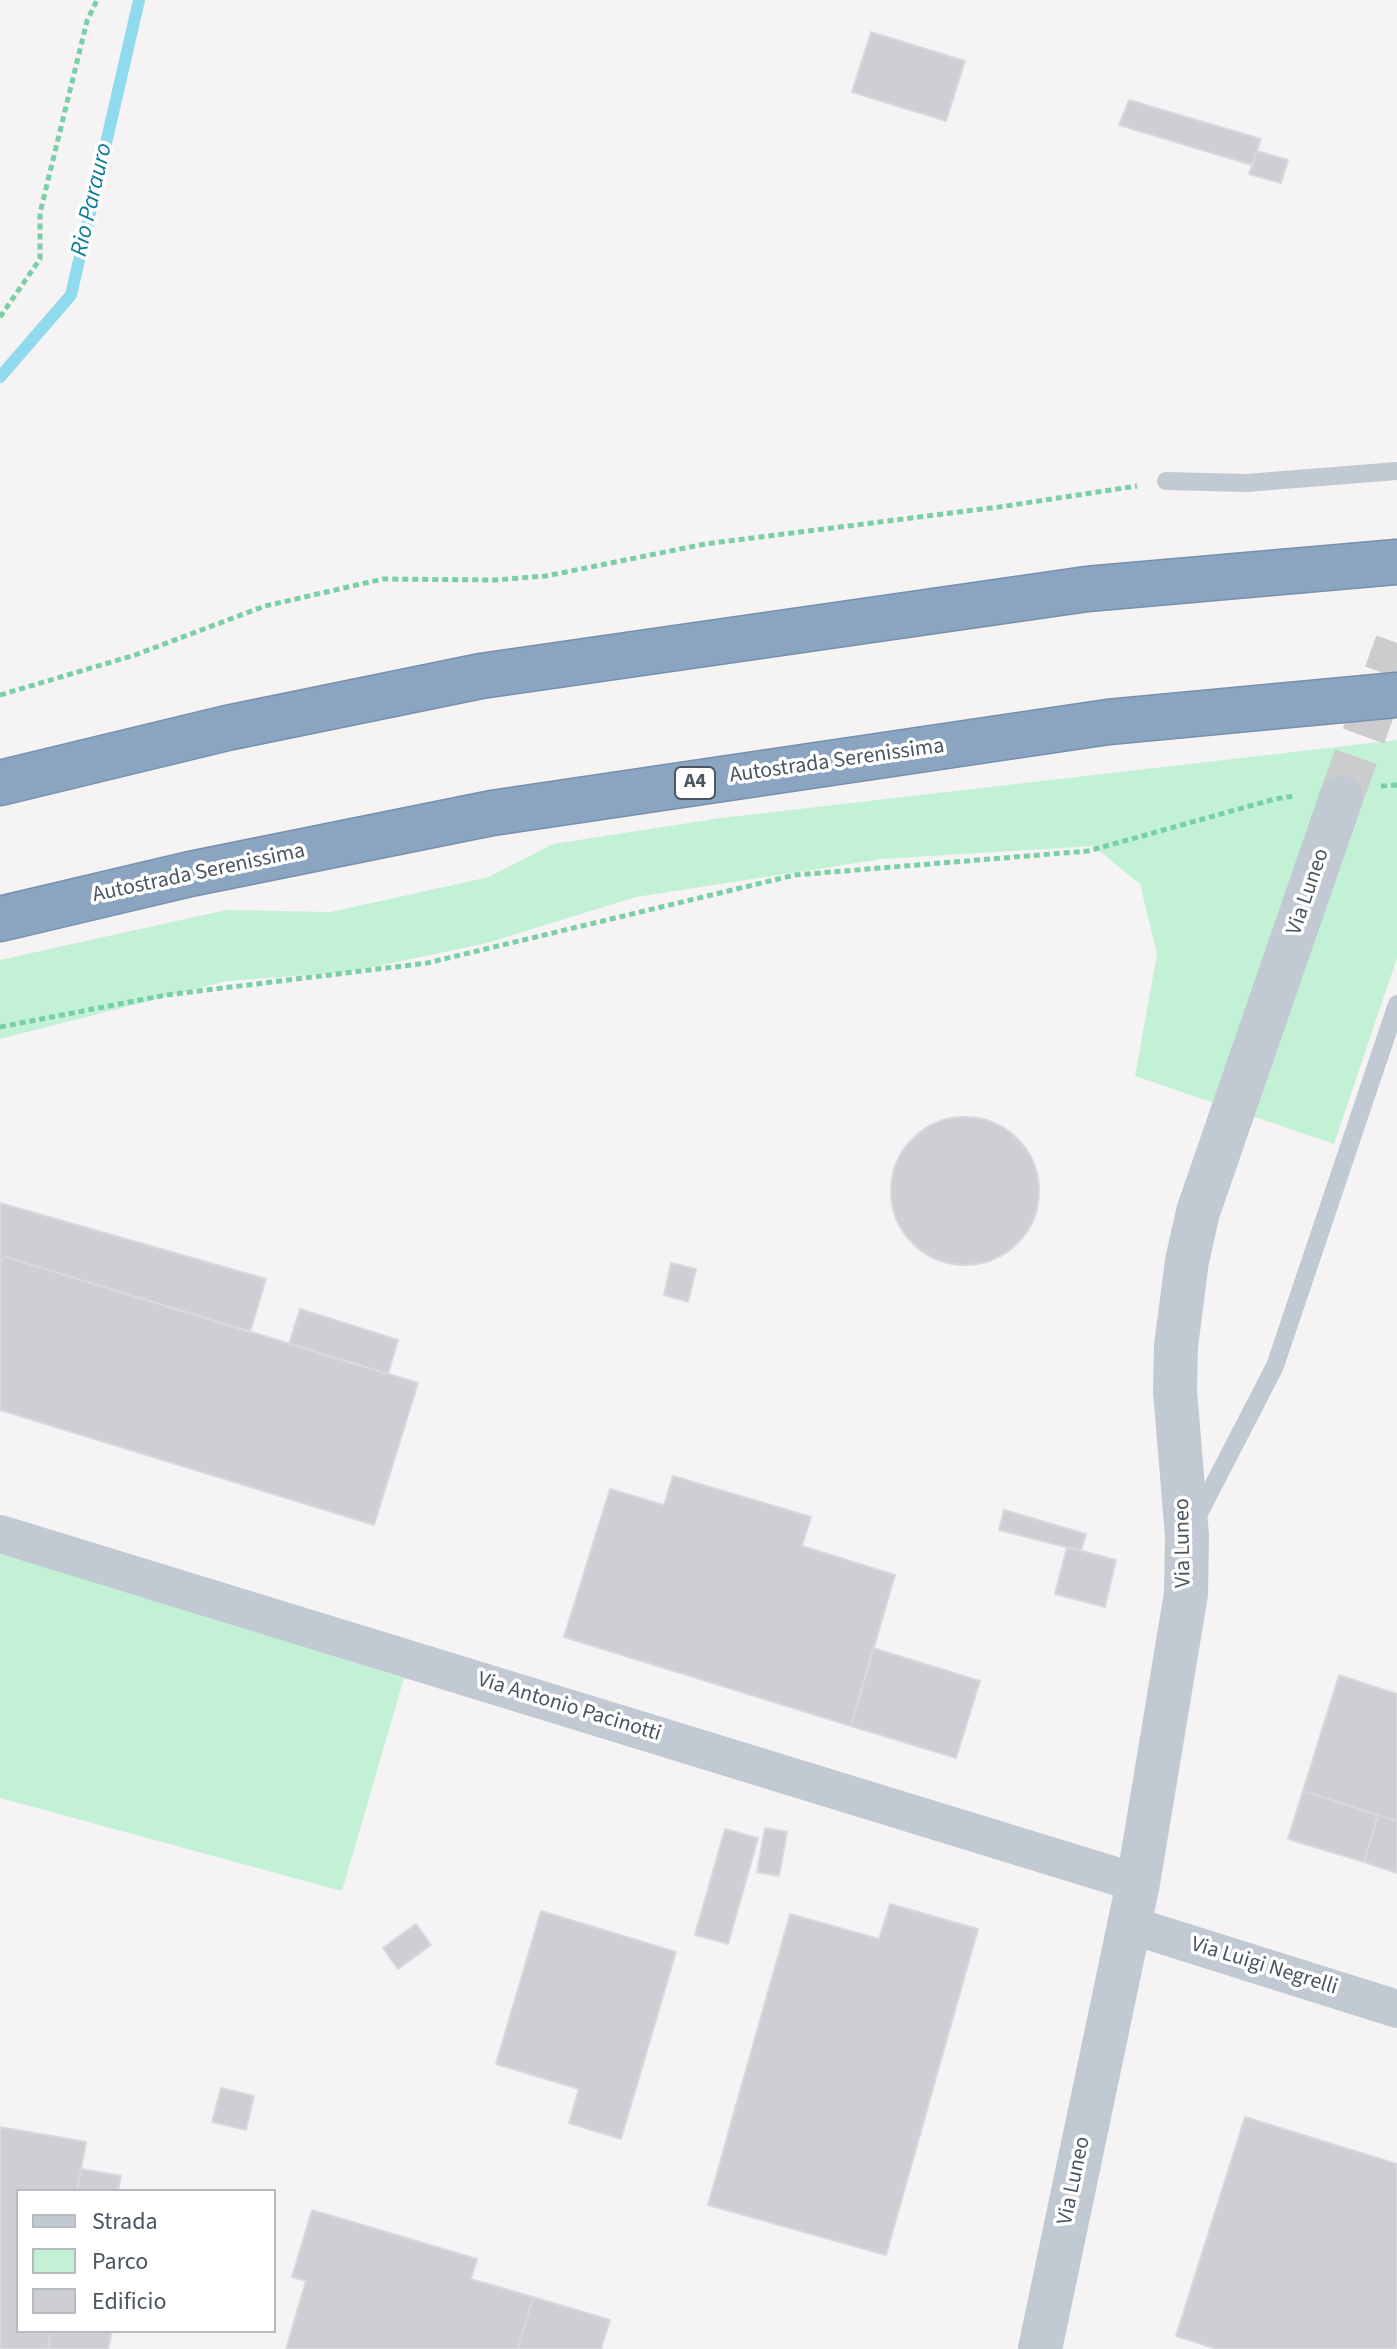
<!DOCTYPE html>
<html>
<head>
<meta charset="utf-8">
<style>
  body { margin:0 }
  #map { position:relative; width:1397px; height:2349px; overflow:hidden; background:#f5f3f3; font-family:"Source Sans 3",sans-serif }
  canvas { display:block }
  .legend { position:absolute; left:16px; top:2189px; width:260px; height:144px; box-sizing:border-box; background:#fff; border:2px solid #b7bbc0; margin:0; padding:10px 14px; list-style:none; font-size:24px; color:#4a5661 }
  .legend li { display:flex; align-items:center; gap:16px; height:40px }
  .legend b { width:40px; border:2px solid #b7bbc0 }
</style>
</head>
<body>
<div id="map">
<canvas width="1397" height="2349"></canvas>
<ul class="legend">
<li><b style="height:10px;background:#c1cad2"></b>Strada</li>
<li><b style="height:22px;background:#c3f1d5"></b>Parco</li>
<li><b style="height:22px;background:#cdcfd5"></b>Edificio</li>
</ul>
</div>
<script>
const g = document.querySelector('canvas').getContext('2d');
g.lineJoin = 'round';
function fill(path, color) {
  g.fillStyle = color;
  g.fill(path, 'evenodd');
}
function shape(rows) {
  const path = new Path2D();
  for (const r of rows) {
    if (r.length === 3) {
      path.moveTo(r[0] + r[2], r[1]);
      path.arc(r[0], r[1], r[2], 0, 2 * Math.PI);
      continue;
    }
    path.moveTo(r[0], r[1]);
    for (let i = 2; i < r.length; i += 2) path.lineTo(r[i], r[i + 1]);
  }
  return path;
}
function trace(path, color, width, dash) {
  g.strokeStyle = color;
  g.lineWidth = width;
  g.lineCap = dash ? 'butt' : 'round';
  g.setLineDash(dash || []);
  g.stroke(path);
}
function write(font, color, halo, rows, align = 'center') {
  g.font = font + ' "Source Sans 3",sans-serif';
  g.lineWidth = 7;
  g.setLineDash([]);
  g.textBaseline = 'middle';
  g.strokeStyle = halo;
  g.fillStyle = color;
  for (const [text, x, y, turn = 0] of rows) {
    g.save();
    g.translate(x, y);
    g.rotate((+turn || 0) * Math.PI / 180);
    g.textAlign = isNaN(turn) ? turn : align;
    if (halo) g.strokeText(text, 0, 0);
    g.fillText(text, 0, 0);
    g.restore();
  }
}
fill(shape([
  [1397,740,1397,958,1334,1144,1135,1076,1157,954,1140,884,1093,846,882,859,636,897,487,943,349,972,227,981,0,1039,0,960,226,910,331,912,489,877,553,844,721,818],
  [0,1552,404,1678,342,1891,0,1798]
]), '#c3f1d5');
trace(shape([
  [0,377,71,295,139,0]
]), '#90daee', 12);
const building = shape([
  [871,32,965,61,946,121,852,92,871,32],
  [1129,100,1261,139,1252,165,1119,125,1129,100],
  [1257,151,1288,160,1281,183,1249,174,1257,151],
  [965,1191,74],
  [0,1203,266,1279,250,1332,3,1256,0,1265,0,1203],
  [3,1256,418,1383,374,1525,0,1410,0,1265,3,1256],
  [671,1263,696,1269,688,1302,664,1295,671,1263],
  [300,1309,398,1340,388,1374,289,1344,300,1309],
  [673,1476,811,1517,802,1546,895,1575,851,1726,564,1637,610,1489,664,1505,673,1476],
  [1004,1510,1086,1534,1081,1551,999,1530,1004,1510],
  [1067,1547,1116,1560,1105,1607,1055,1594,1067,1547],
  [873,1648,980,1681,956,1758,851,1726,873,1648],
  [1339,1675,1397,1694,1397,1821,1303,1791,1339,1675],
  [1303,1791,1378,1815,1364,1862,1288,1839,1303,1791],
  [1378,1815,1397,1821,1397,1873,1364,1862,1378,1815],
  [765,1828,787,1832,779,1876,757,1872,765,1828],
  [725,1829,758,1838,728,1944,695,1935,725,1829],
  [890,1904,978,1929,886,2255,708,2205,790,1914,879,1939,890,1904],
  [541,1911,676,1952,621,2139,569,2123,579,2089,496,2064,541,1911],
  [416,1924,431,1945,398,1969,383,1948,416,1924],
  [221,2088,254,2096,246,2130,212,2122,221,2088],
  [1245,2117,1397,2164,1397,2349,1217,2349,1176,2336,1245,2117],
  [0,2127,86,2142,77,2191,18,2191,18,2331,51,2331,48,2349,0,2349,0,2127],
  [81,2169,121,2176,118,2191,77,2191,81,2169],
  [312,2210,477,2259,471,2279,533,2297,518,2349,286,2349,306,2281,292,2277,312,2210],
  [533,2297,610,2320,601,2349,518,2349,533,2297],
  [51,2331,112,2331,108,2349,48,2349,51,2331]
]);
fill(building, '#cdcfd5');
trace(building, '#d7d9de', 2);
trace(shape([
  [1341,798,1397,643]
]), '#caccce', 44, [44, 22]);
const motorway = shape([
  [0,783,227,728,481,676,1087,589,1397,562],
  [0,919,190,874,492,813,1108,722,1397,695]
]);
trace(motorway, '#7690ad', 47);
trace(shape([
  [0,317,40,259,40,213,87,21,97,0],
  [0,695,135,655,265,606,383,579,494,580,546,576,705,544,999,507,1137,486],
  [1381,786,1397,785],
  [0,1027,166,995,427,963,795,875,1088,851,1275,799,1295,796]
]), '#7ad0a6', 5, [6, 4]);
trace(shape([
  [1166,481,1246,483,1397,471],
  [1196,1519,1275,1366,1397,1004]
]), '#c1cad2', 18);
trace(shape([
  [0,1534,1138,1883],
  [1130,1925,1397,2009]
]), '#c1cad2', 38);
trace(shape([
  [1040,2349,1138,1883,1186,1594,1187,1536,1175,1391,1176,1346,1187,1261,1198,1212,1341,798]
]), '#c1cad2', 44);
trace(motorway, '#8ba5c1', 44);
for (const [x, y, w] of [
  [695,783,40]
]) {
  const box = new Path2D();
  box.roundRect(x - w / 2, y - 16, w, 32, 6);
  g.fillStyle = '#fff';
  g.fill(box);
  trace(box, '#4a5661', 2);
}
write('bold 20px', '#4a5661', null, [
  ["A4",695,783]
]);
write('22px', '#4a5661', '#fff', [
  ["Autostrada Serenissima",837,762,-8],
  ["Autostrada Serenissima",199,874,-12],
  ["Via Luneo",1309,892,-71],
  ["Via Luneo",1184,1543,-91],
  ["Via Antonio Pacinotti",569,1708,17],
  ["Via Luigi Negrelli",1264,1967,17],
  ["Via Luneo",1075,2181,-78]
]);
write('italic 24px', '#0c7c9b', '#fff', [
  ["Rio Parauro",93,200,-77]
]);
</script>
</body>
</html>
